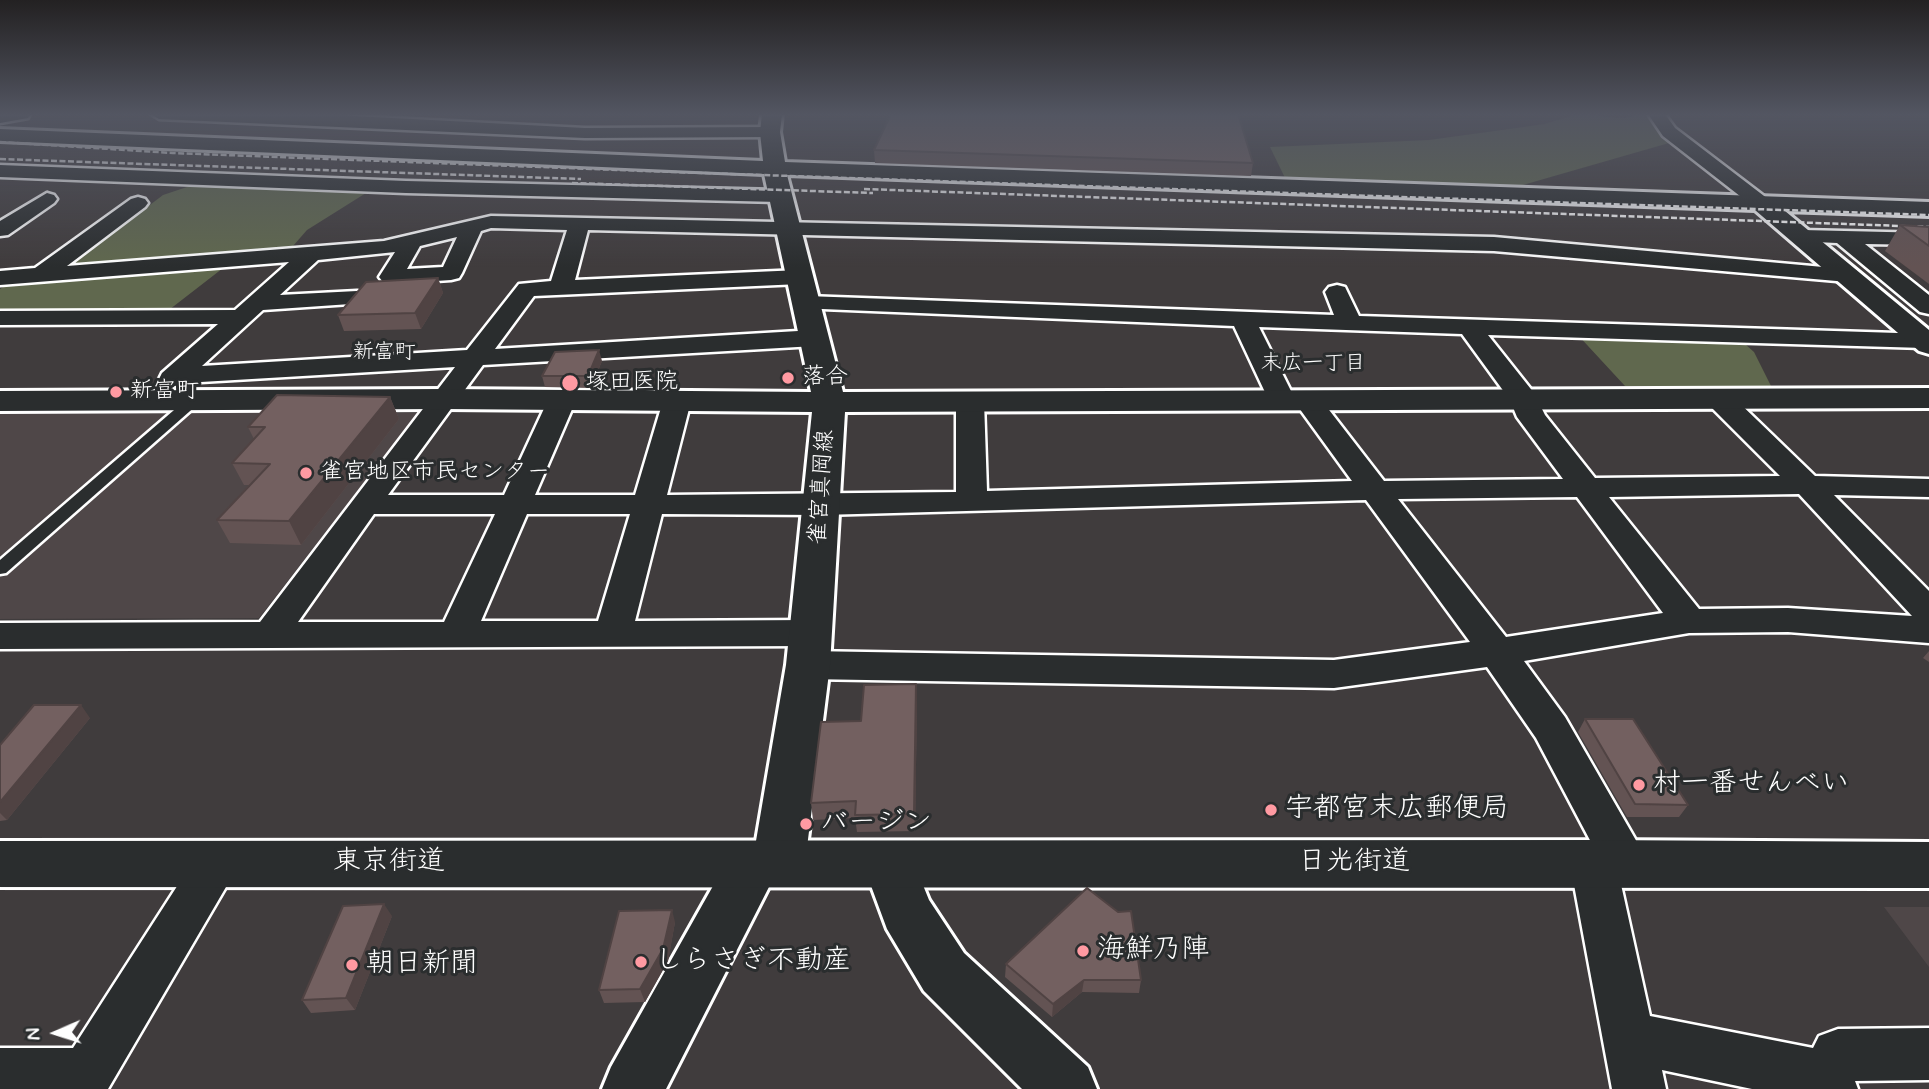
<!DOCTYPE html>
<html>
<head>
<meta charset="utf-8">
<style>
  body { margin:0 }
  #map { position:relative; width:1929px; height:1089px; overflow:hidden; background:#403c3d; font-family:Mynerve,sans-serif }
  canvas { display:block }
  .north { position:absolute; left:21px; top:998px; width:70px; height:70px; -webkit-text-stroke:5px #2a2d2e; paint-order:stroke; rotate:267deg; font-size:19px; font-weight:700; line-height:28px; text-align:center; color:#fff }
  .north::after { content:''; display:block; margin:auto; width:24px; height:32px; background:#fff; clip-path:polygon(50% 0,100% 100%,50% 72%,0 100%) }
</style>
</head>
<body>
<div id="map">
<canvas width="1929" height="1089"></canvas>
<div class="north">N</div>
</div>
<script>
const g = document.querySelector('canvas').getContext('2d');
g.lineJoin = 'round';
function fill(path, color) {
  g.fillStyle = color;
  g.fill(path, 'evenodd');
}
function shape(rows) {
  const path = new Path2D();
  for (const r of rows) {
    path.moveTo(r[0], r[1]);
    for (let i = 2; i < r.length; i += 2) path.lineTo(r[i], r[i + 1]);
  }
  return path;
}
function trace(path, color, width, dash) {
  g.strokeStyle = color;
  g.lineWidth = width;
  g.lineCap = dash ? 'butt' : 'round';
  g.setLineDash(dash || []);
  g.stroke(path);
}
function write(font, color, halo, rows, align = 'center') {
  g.font = font + ' Mynerve,"Klee One",sans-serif';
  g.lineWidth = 6;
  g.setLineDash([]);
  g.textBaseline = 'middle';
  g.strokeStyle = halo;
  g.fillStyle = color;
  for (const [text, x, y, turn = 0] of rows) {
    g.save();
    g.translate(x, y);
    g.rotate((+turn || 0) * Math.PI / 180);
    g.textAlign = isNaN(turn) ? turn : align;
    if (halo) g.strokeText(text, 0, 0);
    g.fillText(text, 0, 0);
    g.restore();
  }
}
fill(shape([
  [0,411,418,413,259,618,0,619],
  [1884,907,1929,907,1929,967]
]), '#4f4748');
fill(shape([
  [1577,114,1622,118,1644,114,1669,143,1509,189,1287,182,1270,147,1429,140,1545,124],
  [199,183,374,188,307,230,286,254,66,269,163,195],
  [227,265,165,313,0,312,0,289,17,278],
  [1576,333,1737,337,1754,352,1771,386,1625,386]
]), '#60684e');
const lane = shape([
  [193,397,198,398,198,404,6,573,0,574,0,560,188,398,193,397]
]);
const street = shape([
  [0,114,30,114,28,118,0,123,0,114],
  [151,114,316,114,585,128,770,127,779,132,770,137,585,138,159,119,151,114],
  [1648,114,1665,114,1675,128,1768,199,1771,203,1768,207,1754,207,1663,136,1648,114],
  [0,165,406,181,779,190,786,192,789,196,786,200,779,202,406,193,0,177,0,165],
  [47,193,54,195,57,199,54,203,8,235,0,236,0,221,47,193],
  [138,197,145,199,148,203,145,207,67,266,384,241,491,216,1494,237,1856,270,1859,275,1856,280,1848,282,1494,251,588,230,575,280,800,270,808,272,812,277,808,282,800,284,534,296,495,349,815,330,824,333,828,338,824,343,815,346,483,365,388,495,504,495,548,400,552,394,562,392,572,394,576,400,535,495,635,495,663,401,667,395,677,393,687,395,691,401,667,495,956,492,956,401,960,395,970,393,980,395,984,401,987,491,1352,481,1294,401,1291,405,1281,407,1271,405,1234,326,798,308,794,303,798,298,806,296,1334,315,1325,292,1329,287,1337,285,1345,287,1359,316,1929,334,1929,346,1924,348,1488,335,1534,393,1545,415,1595,478,1780,476,1708,404,1704,398,1708,392,1718,390,1728,392,1815,476,1929,479,1929,497,1834,495,1929,591,1929,643,1788,632,1689,633,1524,661,1565,717,1649,863,1642,877,1626,883,1620,880,1650,1016,1813,1048,1819,1036,1838,1029,1929,1028,1929,1080,1855,1081,1858,1089,1752,1089,1662,1070,1666,1089,1612,1089,1570,863,1577,849,1592,844,1536,738,1487,667,1334,688,808,679,795,675,789,665,795,655,808,651,1334,660,1470,642,1366,500,821,515,662,514,635,621,812,620,825,624,830,633,825,642,812,646,0,649,0,623,260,622,455,367,184,383,172,387,162,385,159,379,162,373,218,324,0,325,0,311,235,310,289,262,0,285,0,271,35,268,131,199,138,197],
  [491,228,567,230,551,281,519,284,467,350,202,366,263,310,365,303,369,298,365,293,357,291,280,295,318,260,395,252,379,277,383,282,391,284,451,280,459,278,462,273,481,231,491,228],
  [457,237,443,267,407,269,420,246,457,237],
  [1259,327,1462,334,1510,400,1517,417,1563,479,1384,481,1316,393,1306,391,1296,393,1294,397,1259,327],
  [1799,494,1912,616,1788,608,1699,609,1609,497,1799,494],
  [1577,497,1663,613,1506,637,1398,499,1577,497],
  [374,514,495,514,444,622,298,622,374,514],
  [527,514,630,514,598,621,481,621,527,514],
  [1802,230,1929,233,1929,245,1865,244,1929,295,1929,314,1920,312,1837,243,1794,241,1791,236,1794,231,1802,230],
  [217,843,233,849,240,863,108,1089,0,1089,0,1048,73,1048,201,849,217,843]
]);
const secondary = shape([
  [762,114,782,114,780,132,785,162,1929,202,1929,216,1785,211,1929,330,1929,354,1919,351,1755,210,787,175,843,392,1929,388,1929,408,845,412,830,665,805,863,798,879,779,886,771,883,666,1089,602,1089,611,1067,735,847,756,841,786,665,812,412,445,409,0,411,0,391,445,389,811,392,764,174,0,141,0,129,763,161,760,132,762,114],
  [889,841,908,848,929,900,964,953,1088,1067,1097,1089,1022,1089,924,991,887,929,863,864,870,848,889,841]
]);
const highway = shape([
  [1593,840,1929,842,1929,888,0,887,0,841,1593,840]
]);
trace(lane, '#fff', 5);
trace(street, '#fff', 5);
trace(secondary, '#fff', 6);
trace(highway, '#fff', 6);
fill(lane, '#2a2d2e');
fill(street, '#2a2d2e');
fill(secondary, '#2a2d2e');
fill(highway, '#2a2d2e');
trace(shape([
  [0,142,173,153,645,171,1929,215],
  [0,159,581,179],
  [572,183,873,193],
  [864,189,1929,227]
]), '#fff', 2.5, [6, 2.5]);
fill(shape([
  [874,150,1253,163,1251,176,875,163],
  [1900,225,1929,227,1929,284,1885,251],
  [438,278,443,293,421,329,344,331,338,315],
  [602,361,591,388,545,387,542,376],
  [390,397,399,419,301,545,230,543,217,520,249,485,244,485,232,463,254,439,248,427],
  [1929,651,1929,662,1923,658],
  [917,701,915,831,857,832,855,818,813,820,811,803,861,721],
  [90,718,7,820,0,821,0,745],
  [1585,719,1688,805,1679,817,1627,817,1578,732],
  [392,916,355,1010,311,1013,302,1000],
  [675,922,668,961,645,1002,604,1003,599,990],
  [1006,964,1141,980,1139,993,1082,992,1052,1017,1005,977]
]), '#635353');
fill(shape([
  [438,278,443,293,421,329,415,313],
  [599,350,602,361,591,388,588,376],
  [390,397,399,419,301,545,289,521],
  [916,684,917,701,915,831,914,814],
  [81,705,90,718,7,820,0,813,0,802],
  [384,904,392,916,355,1010,346,998],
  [672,910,675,922,668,961,645,1002,640,989],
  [1084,980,1082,992,1052,1017,1053,1004]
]), '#504343');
const building = shape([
  [891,114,1238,114,1253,163,874,150,891,114],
  [1900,225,1929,227,1929,246,1900,225],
  [438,278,415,313,338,315,366,282,438,278],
  [599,350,588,376,542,376,555,352,599,350],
  [277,395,390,397,289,521,217,520,270,464,232,463,265,427,248,427,277,395],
  [916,684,914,814,855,815,856,801,811,803,821,722,861,721,864,685,916,684],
  [34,705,81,705,0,802,0,745,34,705],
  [1585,719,1633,719,1688,805,1635,804,1585,719],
  [1087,888,1118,912,1131,911,1141,980,1084,980,1053,1004,1006,964,1087,888],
  [384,904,346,998,302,1000,343,906,384,904],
  [672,910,663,949,640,989,599,990,619,911,672,910]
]);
fill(building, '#736060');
trace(building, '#504343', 2);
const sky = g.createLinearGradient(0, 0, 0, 267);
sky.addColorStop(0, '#232122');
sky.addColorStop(0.43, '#535662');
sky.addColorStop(1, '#53566200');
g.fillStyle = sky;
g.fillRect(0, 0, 1929, 267);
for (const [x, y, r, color] of [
  [788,378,7,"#ff9aa2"],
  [570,383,9,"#ff9aa2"],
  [116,392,7,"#ff9aa2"],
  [306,473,7,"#ff9aa2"],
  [1639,785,7,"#ff9aa2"],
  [1271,810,7,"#ff9aa2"],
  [806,824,7,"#ff9aa2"],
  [1083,951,7,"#ff9aa2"],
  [641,962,7,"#ff9aa2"],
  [352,965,7,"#ff9aa2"]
]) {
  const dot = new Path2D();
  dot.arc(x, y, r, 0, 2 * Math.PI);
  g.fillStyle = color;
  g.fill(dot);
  trace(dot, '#2a2d2e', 2.5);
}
write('21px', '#fff', '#2a2d2e', [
  ["新富町",384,354]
]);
write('21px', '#fff', '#2a2d2e', [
  ["末広一丁目",1313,365]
]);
write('23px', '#fff', '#2a2d2e', [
  ["落合",802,378],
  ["塚田医院",586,383],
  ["新富町",130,392],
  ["雀宮地区市民センター",320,473]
], 'left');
write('23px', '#fff', '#2a2d2e', [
  ["雀宮真岡線",823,487,-86]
]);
write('28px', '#fff', '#2a2d2e', [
  ["村一番せんべい",1653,785],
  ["宇都宮末広郵便局",1285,810],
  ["バージン",820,824],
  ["海鮮乃陣",1097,951],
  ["しらさぎ不動産",655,962],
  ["朝日新聞",366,965]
], 'left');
write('28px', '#fff', '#2a2d2e', [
  ["東京街道",389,863],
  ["日光街道",1354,863]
]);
</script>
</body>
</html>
